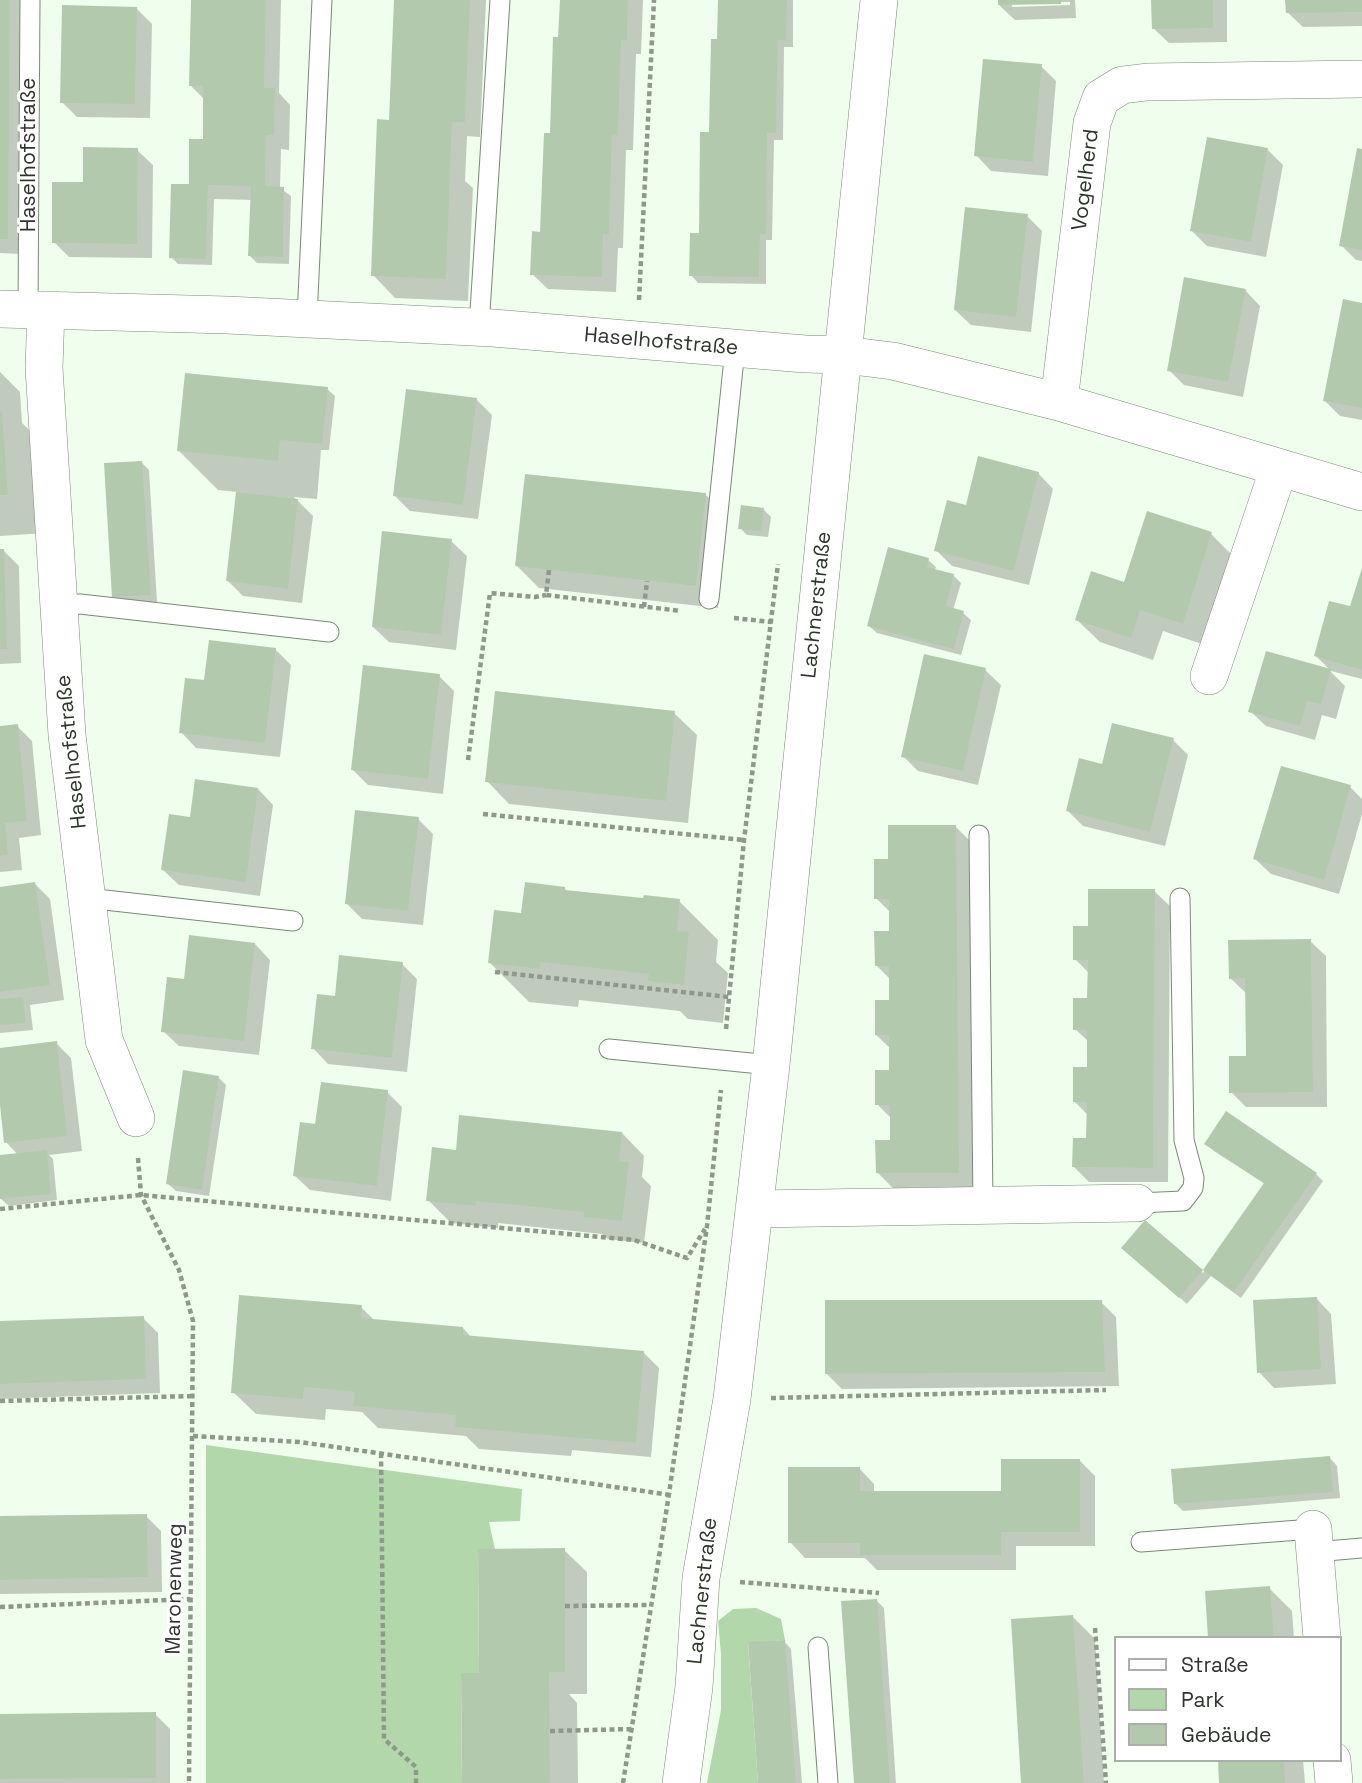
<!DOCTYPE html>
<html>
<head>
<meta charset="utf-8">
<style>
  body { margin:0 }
  #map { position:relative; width:1362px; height:1783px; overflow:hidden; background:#f0feed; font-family:"Space Grotesk",sans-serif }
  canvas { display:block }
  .legend { position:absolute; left:1114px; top:1636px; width:228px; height:126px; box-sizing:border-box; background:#fff; border:2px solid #abafaa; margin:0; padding:9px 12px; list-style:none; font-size:21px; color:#2d362b }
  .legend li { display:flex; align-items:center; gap:14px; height:35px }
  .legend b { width:35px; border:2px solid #abafaa }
</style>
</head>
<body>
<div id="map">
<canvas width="1362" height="1783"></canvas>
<ul class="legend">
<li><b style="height:9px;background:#fff"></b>Straße</li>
<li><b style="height:19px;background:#b2d7aa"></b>Park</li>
<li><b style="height:19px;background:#b3c9ae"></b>Gebäude</li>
</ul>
</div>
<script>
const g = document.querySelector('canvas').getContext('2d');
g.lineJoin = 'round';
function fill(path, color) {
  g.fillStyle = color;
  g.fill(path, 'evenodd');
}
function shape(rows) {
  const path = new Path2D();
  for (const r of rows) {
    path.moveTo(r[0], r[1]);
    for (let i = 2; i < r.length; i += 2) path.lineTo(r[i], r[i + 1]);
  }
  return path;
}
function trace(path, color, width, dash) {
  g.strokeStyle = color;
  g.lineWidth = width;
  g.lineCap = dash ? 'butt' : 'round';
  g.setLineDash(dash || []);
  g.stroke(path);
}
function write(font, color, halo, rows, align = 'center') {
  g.font = font + ' "Space Grotesk",sans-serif';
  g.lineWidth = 6;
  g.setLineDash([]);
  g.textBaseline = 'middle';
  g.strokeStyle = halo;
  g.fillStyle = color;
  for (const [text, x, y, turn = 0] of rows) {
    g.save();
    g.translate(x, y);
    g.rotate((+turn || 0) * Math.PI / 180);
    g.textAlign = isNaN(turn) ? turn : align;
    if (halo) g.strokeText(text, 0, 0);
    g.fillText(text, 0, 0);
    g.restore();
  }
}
fill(shape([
  [206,1445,522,1489,520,1521,489,1522,495,1549,478,1549,479,1673,461,1673,462,1783,206,1783],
  [756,1608,781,1619,785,1640,748,1643,758,1783,707,1783,721,1710,721,1654,718,1621,733,1609]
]), '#b2d7aa');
fill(shape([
  [0,0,25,0,22,254,0,253],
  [193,0,281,0,279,93,290,105,289,150,281,149,280,188,291,196,289,264,257,263,250,256,252,200,214,199,212,265,178,264,171,257,205,141,205,100,190,85],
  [396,0,486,0,480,137,467,136,465,181,473,188,468,301,395,298,373,275,390,121],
  [561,0,643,0,641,54,636,54,633,150,626,150,623,248,618,248,616,292,548,289,532,274,542,233,552,135],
  [719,0,793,0,793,47,784,47,783,140,774,140,772,240,766,240,766,284,698,283,691,275,700,235,711,134,719,41],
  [999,0,1075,0,1076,18,1015,20,999,5],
  [1070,2,1070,5,1012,7,1012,3],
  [1153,0,1227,0,1227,42,1169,43,1153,28],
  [1287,0,1362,0,1362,26,1303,27,1287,12],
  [137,9,152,24,150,118,77,117,62,102],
  [1041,66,1056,81,1048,176,991,171,976,155],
  [137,150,153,165,152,258,69,257,54,242,85,183],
  [1268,150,1283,165,1266,257,1207,246,1192,231],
  [1362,151,1362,261,1356,260,1341,245],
  [1027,216,1042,231,1031,332,971,325,955,310],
  [1245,290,1260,306,1243,397,1184,385,1169,370],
  [1362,304,1362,420,1340,416,1324,400],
  [0,372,20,392,22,423,40,440,46,533,0,536],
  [327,389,335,396,329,450,321,450,317,499,294,497,313,516,302,603,243,596,227,580,238,492,218,490,179,451],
  [476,399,492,415,478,519,410,511,395,496],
  [142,463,149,470,157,602,121,604,114,597],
  [1038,473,1053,489,1029,585,952,566,936,550,967,507],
  [706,495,728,518,718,608,539,588,517,566],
  [763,509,771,517,768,537,747,535,740,528],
  [1211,534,1234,557,1205,645,1163,631,1153,660,1100,642,1077,620,1125,584],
  [451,541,467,556,456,650,389,642,373,627],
  [3,550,19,566,21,663,0,664,0,551],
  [928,560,936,567,935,570,953,575,961,583,953,610,963,613,971,620,961,655,877,633,869,626],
  [1362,571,1362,679,1331,671,1316,656,1352,608],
  [275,649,291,665,280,757,196,748,181,732,206,682],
  [985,670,1001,685,978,785,918,771,903,756],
  [1330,671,1345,686,1336,719,1322,715,1315,740,1266,726,1250,711],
  [439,676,454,691,443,794,368,785,353,770],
  [674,713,697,735,688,823,509,804,487,781],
  [17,726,32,741,41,835,19,838,22,870,0,872,0,728],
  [1173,740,1188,755,1165,846,1083,826,1068,811,1103,766],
  [1350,787,1362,799,1362,814,1339,894,1271,874,1255,859],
  [258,789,273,805,260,896,179,885,163,870,191,819],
  [418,819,433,834,423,925,362,919,346,903],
  [956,827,971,842,973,1187,893,1188,878,1173,892,1142,892,1119,877,1104,891,1072,891,1049,876,1035,891,1001,891,980,876,965,891,933,891,913,876,898,890,860],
  [35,884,50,899,64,1000,30,1005,33,1030,0,1033,0,889],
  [565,889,568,892,644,900,679,901,718,940,716,962,728,973,723,1023,688,1019,680,1011,579,1000,578,1007,529,1002,490,963,523,915],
  [1154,891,1170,906,1168,1182,1089,1182,1074,1167,1088,1139,1088,1115,1074,1101,1089,1068,1089,1042,1075,1029,1088,1000,1089,973,1075,959,1089,928],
  [1310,941,1326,956,1327,1107,1246,1107,1231,1092,1247,1057,1246,993,1230,978],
  [255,944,270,960,259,1055,179,1046,163,1031,186,981],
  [402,964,417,979,407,1072,328,1064,313,1048],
  [56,1043,71,1058,82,1151,49,1155,53,1159,57,1200,9,1206,1,1199,0,1157,18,1155,6,1142,0,1088,0,1049],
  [218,1077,226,1085,209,1196,176,1191,168,1184],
  [387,1092,402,1107,391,1201,310,1190,294,1175,317,1126],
  [622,1133,644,1156,642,1177,651,1186,644,1243,608,1239,602,1234,498,1223,498,1228,451,1223,428,1200,457,1152],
  [1207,1143,1316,1174,1323,1181,1241,1298,1211,1276,1187,1304,1130,1255,1145,1223,1203,1273,1265,1184,1214,1151],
  [1316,1298,1331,1314,1336,1384,1274,1388,1259,1372],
  [1101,1302,1116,1317,1119,1386,842,1389,827,1374],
  [361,1307,375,1321,463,1328,472,1338,644,1353,659,1368,651,1457,572,1450,571,1456,479,1449,466,1436,378,1428,362,1412,326,1409,325,1420,256,1414,233,1392],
  [143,1318,158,1333,160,1393,0,1399,0,1322],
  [1330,1458,1337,1466,1340,1498,1183,1511,1175,1503],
  [1080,1461,1095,1476,1095,1546,1016,1546,1016,1570,877,1570,865,1558,805,1558,790,1542,859,1468,874,1484,874,1493,1003,1493],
  [146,1516,161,1531,162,1592,0,1594,0,1518],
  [564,1550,587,1572,587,1694,569,1694,577,1703,578,1783,464,1783,481,1674],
  [1269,1588,1292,1611,1294,1638,1210,1638],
  [877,1601,884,1608,896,1783,856,1783],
  [1073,1617,1095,1639,1104,1783,1023,1783],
  [784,1641,791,1649,802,1783,760,1783],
  [155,1714,170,1729,170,1783,0,1783,0,1715],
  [1219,1760,1303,1760,1305,1783,1221,1783]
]), '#0003');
fill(shape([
  [0,0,10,0,8,239,0,239],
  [191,0,266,0,264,88,275,88,274,135,266,135,265,186,284,187,283,257,248,256,251,186,208,185,206,259,169,258,171,184,189,184,189,139,203,139,203,86,189,86],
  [394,0,470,0,465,122,452,122,446,279,371,276,377,119,389,120],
  [560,0,628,0,627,40,621,40,618,136,612,135,609,234,603,234,602,277,530,275,532,231,540,232,544,133,550,133,553,37,558,37],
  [718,0,787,0,786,40,778,40,776,133,767,133,766,234,760,234,759,277,689,276,690,233,699,233,700,132,709,132,711,39,717,39],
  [998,0,1061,0,1061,4,998,5],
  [1151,0,1213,0,1213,28,1152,29],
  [1285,0,1362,0,1362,12,1286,13],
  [62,5,137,7,135,104,60,103],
  [983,59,1042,64,1033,162,974,156],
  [1207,137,1268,148,1251,242,1190,231],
  [83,147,138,148,137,244,52,243,52,182,83,182],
  [1357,148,1362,149,1362,250,1339,246],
  [965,207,1028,214,1016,317,954,310],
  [1184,277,1246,289,1228,382,1167,371],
  [1343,299,1362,303,1362,408,1323,401],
  [185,373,328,387,322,444,280,440,278,461,177,451],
  [406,389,477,398,463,505,393,496],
  [0,412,2,412,8,495,0,495],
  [978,456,1039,472,1014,571,934,551,947,500,966,505],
  [142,461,151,595,112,597,104,463],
  [525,474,706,493,696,586,515,566],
  [236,492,298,499,288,589,226,581],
  [741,505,764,508,761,531,738,529],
  [1147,511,1212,532,1183,624,1140,610,1131,638,1075,620,1091,571,1124,582],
  [382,531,452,539,441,635,372,627],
  [888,547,929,558,927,567,954,574,946,606,964,611,954,649,867,626],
  [0,549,4,549,7,649,0,649],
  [1362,568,1362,670,1314,656,1329,601,1350,606],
  [209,640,276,648,265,743,179,733,185,678,204,680],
  [1266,651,1331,669,1321,704,1307,701,1300,726,1248,712],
  [924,654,986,668,963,771,901,757],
  [363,665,440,674,428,779,351,770],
  [495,691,675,711,666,801,485,782],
  [1112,723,1174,738,1150,832,1066,811,1079,758,1102,764],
  [18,724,27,821,5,823,8,855,0,856,0,726],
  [1281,766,1351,785,1324,880,1253,859],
  [195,779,258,788,246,882,161,870,169,814,190,817],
  [355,810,419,817,408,911,345,904],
  [888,825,956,825,959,1173,876,1173,875,1140,890,1140,890,1105,875,1105,875,1070,889,1070,889,1035,875,1035,875,1000,889,1000,889,966,875,966,874,931,889,931,889,899,874,899,874,859,888,859],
  [35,882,50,985,0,992,0,887],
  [525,882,565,887,565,890,643,898,644,895,680,899,677,931,689,932,684,985,647,981,649,974,540,962,540,969,488,963,494,910,521,913],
  [1088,889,1155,889,1153,1168,1072,1167,1073,1138,1086,1138,1087,1102,1073,1102,1073,1067,1087,1067,1087,1030,1073,1030,1073,998,1087,998,1088,960,1073,960,1073,926,1088,926],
  [189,935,255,943,244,1041,161,1032,167,977,184,979],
  [1311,939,1313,1092,1229,1093,1229,1056,1246,1056,1245,978,1229,979,1228,940],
  [339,955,403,962,392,1058,311,1049,317,994,335,996],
  [23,997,26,1023,0,1025,0,999],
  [57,1041,67,1136,4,1143,0,1105,0,1048],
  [183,1070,219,1076,202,1190,166,1184],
  [321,1082,388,1090,377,1186,293,1176,300,1122,315,1124],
  [1226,1111,1317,1173,1234,1292,1203,1270,1179,1298,1121,1248,1145,1220,1203,1270,1264,1183,1204,1144],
  [459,1115,622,1132,619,1161,629,1162,622,1221,583,1217,584,1212,476,1201,476,1206,426,1201,432,1147,456,1150],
  [47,1150,51,1194,0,1199,0,1155],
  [239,1295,362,1305,361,1318,463,1327,463,1335,644,1351,636,1443,455,1427,456,1415,353,1406,355,1392,304,1387,303,1399,231,1393],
  [1317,1297,1321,1369,1257,1373,1253,1300],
  [825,1300,1102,1300,1105,1372,825,1374],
  [144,1316,146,1379,0,1384,0,1321],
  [1330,1456,1333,1492,1174,1504,1171,1469],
  [1001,1459,1080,1459,1080,1532,1001,1532,1001,1555,860,1555,860,1543,788,1543,788,1467,860,1467,860,1491,1001,1491],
  [147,1514,148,1577,0,1580,0,1516],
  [565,1548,565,1672,549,1672,550,1783,462,1783,461,1673,479,1673,478,1549],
  [1270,1586,1274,1638,1208,1638,1205,1591],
  [877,1599,890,1783,854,1783,841,1601],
  [1073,1615,1084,1783,1021,1783,1011,1619],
  [785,1640,796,1783,758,1783,748,1642],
  [156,1712,156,1778,0,1779,0,1714],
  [1218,1760,1284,1760,1285,1783,1219,1783]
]), '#b3c9ae');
const service = shape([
  [28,309,30,0],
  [307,318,322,0],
  [479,327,500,0],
  [709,599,735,349],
  [59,606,80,604,329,632],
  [979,835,983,1206],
  [87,898,293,921],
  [609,1049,771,1065],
  [1137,1203,1183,1201,1193,1188,1194,1178,1184,1140,1180,898],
  [1141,1542,1313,1529],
  [1315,1552,1362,1548],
  [818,1647,828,1783]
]);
const minor = shape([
  [0,309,227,315,493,328,805,354,844,355,893,361,1059,402,1362,492],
  [46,310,44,368,67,735,104,1040,136,1118],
  [1059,402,1092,123,1101,98,1122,85,1147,82,1362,79],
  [1209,676,1279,468],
  [754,1209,1137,1203],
  [1313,1529,1322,1638],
  [1332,1760,1334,1783],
  [681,1783,694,1687,701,1578,732,1399,771,1065,879,0]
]);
trace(service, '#778c73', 21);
trace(minor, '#778c73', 38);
trace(shape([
  [639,300,654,0],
  [549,570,546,595,681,611],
  [644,607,647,581],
  [734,618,771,622],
  [468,760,490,593,535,597,546,595],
  [483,814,744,840],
  [495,972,729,997],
  [726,1029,744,840,778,564],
  [138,1158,141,1195,179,1270,193,1321,189,1783],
  [0,1209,141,1195,634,1240,687,1258,705,1229],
  [771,1398,1106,1390],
  [0,1401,193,1396],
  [193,1436,300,1442,671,1495],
  [381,1453,384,1739,416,1767,416,1783],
  [740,1582,879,1593],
  [565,1606,650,1605],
  [0,1607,190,1599],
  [1095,1628,1106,1783],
  [550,1731,632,1729],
  [623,1783,669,1494,707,1226,721,1090]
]), '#8e998b', 4.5, [5, 3.5]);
trace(service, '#fff', 19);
trace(minor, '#fff', 37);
write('21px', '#2d362b', '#fff', [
  ["Haselhofstraße",29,155,-90],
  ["Vogelherd",1086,180,-83],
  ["Haselhofstraße",661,342,5],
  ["Lachnerstraße",817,605,-84],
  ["Haselhofstraße",72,752,-96],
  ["Maronenweg",175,1589,-89],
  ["Lachnerstraße",703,1591,-84]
]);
</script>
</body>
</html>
